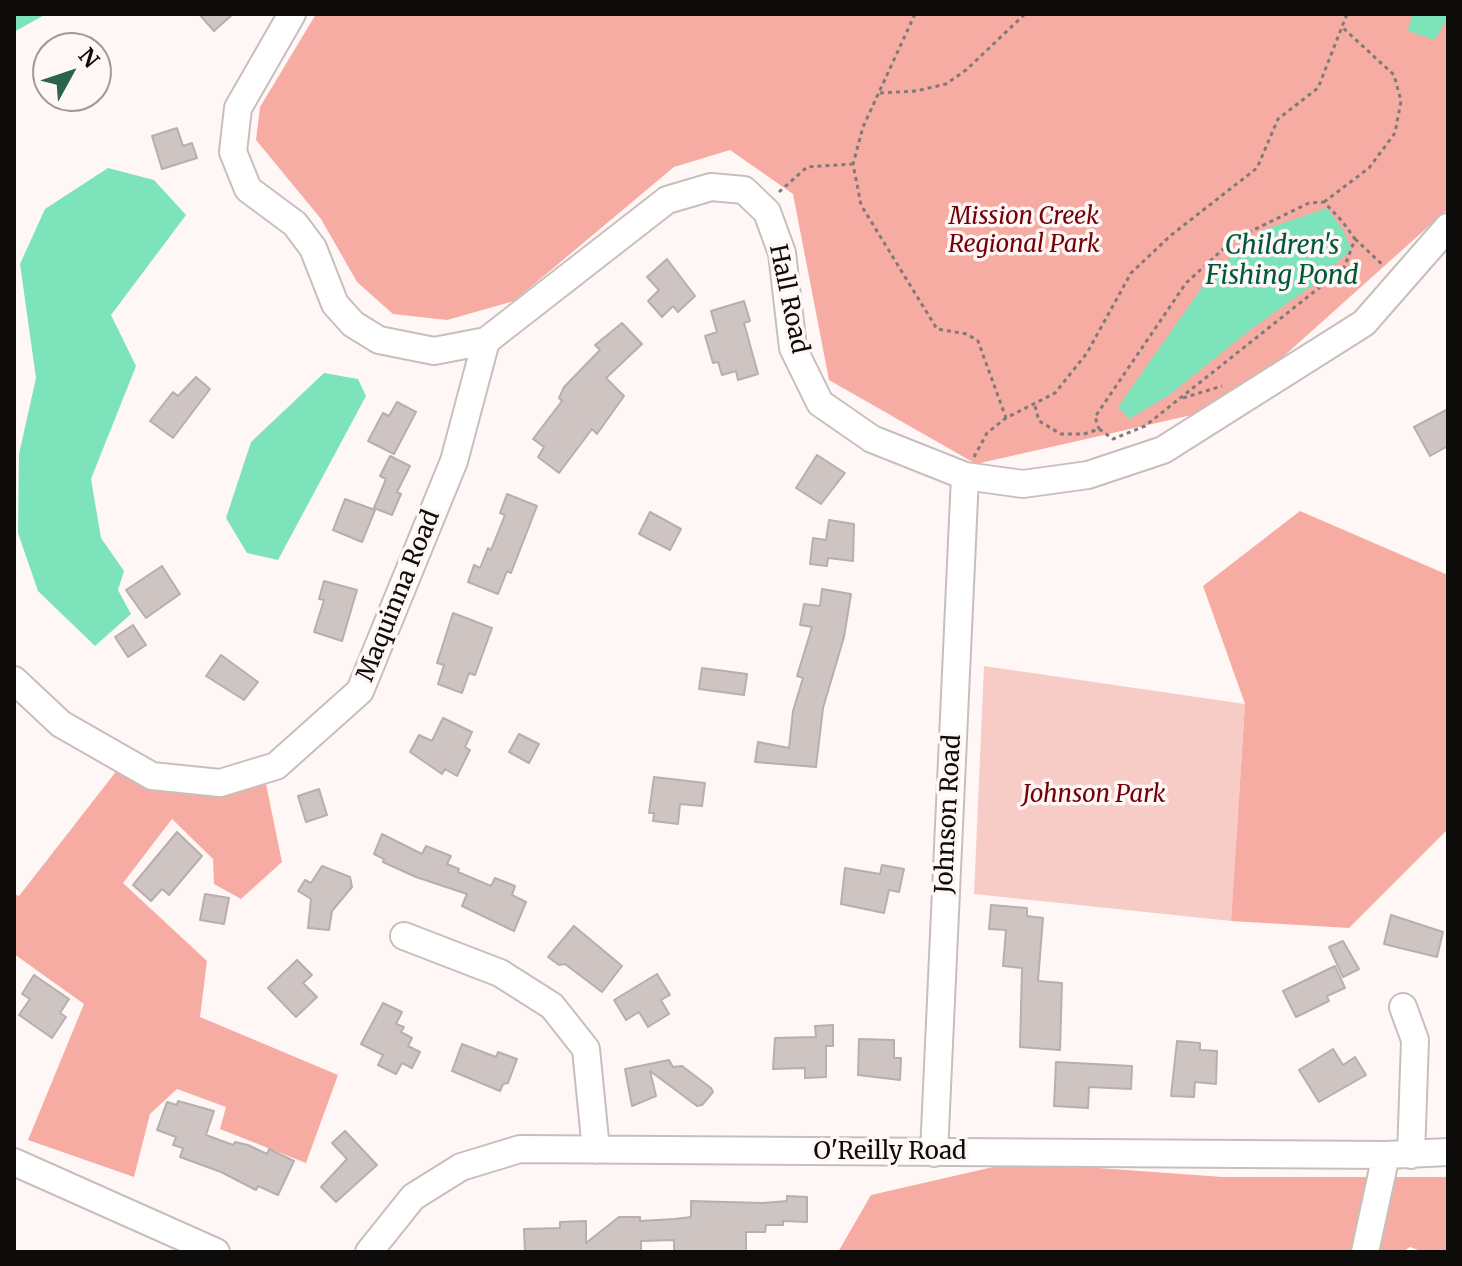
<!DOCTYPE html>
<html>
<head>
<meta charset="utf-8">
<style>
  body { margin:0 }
  #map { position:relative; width:1462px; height:1266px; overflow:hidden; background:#fff7f6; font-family:Merriweather,serif }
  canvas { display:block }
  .frame { position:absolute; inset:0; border:16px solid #0e0b0b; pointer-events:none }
  .north { position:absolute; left:32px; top:32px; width:80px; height:80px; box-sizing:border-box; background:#fff7f6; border:2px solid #9f9998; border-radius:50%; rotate:50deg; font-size:22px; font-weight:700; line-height:32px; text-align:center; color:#0e0b0b }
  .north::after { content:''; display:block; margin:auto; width:28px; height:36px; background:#29644e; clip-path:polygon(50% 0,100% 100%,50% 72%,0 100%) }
</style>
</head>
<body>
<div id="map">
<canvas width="1462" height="1266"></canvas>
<div class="frame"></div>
<div class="north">N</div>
</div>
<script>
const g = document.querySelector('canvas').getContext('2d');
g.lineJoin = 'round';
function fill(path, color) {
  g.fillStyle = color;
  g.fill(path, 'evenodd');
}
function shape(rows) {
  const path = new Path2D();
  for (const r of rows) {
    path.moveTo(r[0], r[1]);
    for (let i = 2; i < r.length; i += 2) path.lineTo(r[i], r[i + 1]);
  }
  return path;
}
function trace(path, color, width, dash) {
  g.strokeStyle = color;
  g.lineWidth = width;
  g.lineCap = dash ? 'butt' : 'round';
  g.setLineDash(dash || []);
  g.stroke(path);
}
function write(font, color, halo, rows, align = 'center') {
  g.font = font + ' Merriweather,serif';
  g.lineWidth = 7;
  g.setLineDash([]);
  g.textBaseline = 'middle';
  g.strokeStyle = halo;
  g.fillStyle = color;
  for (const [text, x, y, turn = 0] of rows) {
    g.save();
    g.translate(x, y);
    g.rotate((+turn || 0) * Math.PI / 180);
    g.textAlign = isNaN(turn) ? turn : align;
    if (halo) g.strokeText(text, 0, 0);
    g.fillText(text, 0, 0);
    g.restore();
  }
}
fill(shape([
  [984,666,1245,704,1231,921,974,894]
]), '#f8ccc6');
fill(shape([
  [316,14,1448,14,1448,209,1227,407,976,464,829,380,793,194,730,150,674,167,514,301,447,320,393,314,357,282,321,219,256,140,260,107],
  [1300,511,1448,575,1448,829,1349,928,1231,921,1245,704,1203,586],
  [118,769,266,784,282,862,241,899,214,884,213,859,172,819,123,883,207,961,200,1017,338,1075,306,1163,220,1129,226,1107,177,1089,150,1114,134,1177,28,1140,84,1004,14,954,14,894,19,896],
  [1015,1162,1223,1177,1448,1177,1448,1252,1424,1252,1410,1247,1402,1252,838,1252,871,1195]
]), '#f7aca3');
fill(shape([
  [14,14,46,14,14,32],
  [1412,14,1448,14,1448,17,1435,40,1408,31],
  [108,168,154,180,186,215,111,315,136,366,91,479,101,538,124,571,118,590,131,614,95,646,38,591,18,533,19,454,36,378,20,264,45,209],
  [1327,208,1343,230,1351,249,1313,285,1250,330,1169,395,1129,419,1118,407,1212,273,1263,230],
  [324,373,358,379,366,396,278,560,247,553,226,518,251,442]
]), '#7ce3ba');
const building = shape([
  [199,14,233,14,214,31,199,14],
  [177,128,183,146,192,143,197,158,162,169,152,136,177,128],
  [667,259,695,296,678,312,673,306,662,317,648,301,659,290,647,277,667,259],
  [744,301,750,321,744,323,758,374,738,380,736,371,722,375,718,362,713,363,705,336,717,332,711,311,744,301],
  [622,323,642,344,606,378,624,396,597,434,592,429,559,473,538,457,544,447,533,439,562,401,559,398,564,387,600,350,595,345,622,323],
  [196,377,210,389,173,438,150,421,173,392,178,396,196,377],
  [397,402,416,412,394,454,368,441,383,413,389,416,397,402],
  [1448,409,1448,446,1430,456,1414,427,1448,409],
  [817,455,845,473,821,504,796,488,817,455],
  [390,456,410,466,397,492,401,494,392,515,374,508,386,479,380,476,390,456],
  [507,494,537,506,511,573,507,571,498,594,468,582,474,565,480,568,488,548,491,550,505,515,500,513,507,494],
  [345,499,375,510,362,542,333,530,345,499],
  [650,512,681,529,670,550,639,534,650,512],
  [829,520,854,524,853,561,828,558,827,566,810,564,813,538,826,540,829,520],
  [162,566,180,594,146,618,126,590,162,566],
  [324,581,357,590,342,641,314,632,324,600,319,599,324,581],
  [822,589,851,594,844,637,823,708,816,767,755,762,758,742,789,748,793,711,803,678,797,676,812,627,800,625,804,604,820,606,822,589],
  [453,613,492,628,475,675,469,673,462,693,438,684,444,665,437,663,453,613],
  [133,625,146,645,128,657,115,637,133,625],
  [221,655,258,682,244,700,206,676,221,655],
  [702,668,747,674,744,695,699,689,702,668],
  [443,718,472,732,465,747,470,750,457,776,445,769,442,774,410,752,419,735,432,741,443,718],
  [519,734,539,744,529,763,509,752,519,734],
  [654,777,705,783,702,806,680,804,678,824,653,821,654,813,649,813,654,777],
  [319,789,327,815,306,822,298,796,319,789],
  [177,832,202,856,169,895,162,889,151,901,133,885,177,832],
  [382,834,422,854,426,846,451,856,447,864,459,869,458,872,491,886,495,878,515,886,512,895,526,902,514,931,462,906,467,894,416,877,383,862,384,859,374,854,382,834],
  [882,865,904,869,899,892,889,890,884,913,841,904,845,868,880,874,882,865],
  [322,866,350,877,352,887,332,911,329,930,308,928,311,899,298,891,305,880,311,883,322,866],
  [205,894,229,898,224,924,200,920,205,894],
  [991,905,1027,908,1027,916,1043,918,1038,981,1062,983,1060,1050,1020,1047,1022,968,1003,966,1006,930,989,929,991,905],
  [1391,915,1443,932,1437,957,1384,944,1391,915],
  [574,926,622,966,602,992,565,964,559,965,548,957,574,926],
  [1343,941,1359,969,1343,977,1329,947,1343,941],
  [297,960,312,975,303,983,317,997,296,1017,268,988,297,960],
  [1335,966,1345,988,1327,996,1329,1001,1296,1017,1283,991,1335,966],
  [657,974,670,995,661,1000,669,1014,648,1027,639,1012,626,1020,614,1000,657,974],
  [34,975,69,999,60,1013,66,1017,52,1038,19,1015,30,999,22,994,34,975],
  [383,1003,402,1012,396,1024,404,1027,401,1032,412,1038,408,1046,420,1052,412,1068,402,1063,396,1074,378,1065,383,1055,361,1044,383,1003],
  [833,1025,833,1046,826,1046,826,1077,805,1078,805,1068,773,1069,775,1038,816,1037,815,1026,833,1025],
  [859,1039,894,1040,894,1058,901,1058,900,1080,858,1075,859,1039],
  [1177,1041,1200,1043,1200,1050,1217,1051,1216,1084,1195,1082,1194,1097,1171,1096,1177,1041],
  [462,1044,496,1057,498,1052,517,1059,508,1083,503,1084,500,1091,452,1071,462,1044],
  [1333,1049,1343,1065,1355,1057,1366,1075,1319,1102,1299,1070,1333,1049],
  [669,1060,673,1067,682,1066,711,1088,713,1092,702,1105,697,1106,650,1071,656,1096,632,1106,625,1069,669,1060],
  [1056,1062,1132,1066,1131,1089,1089,1087,1088,1108,1054,1106,1056,1062],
  [178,1101,214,1111,206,1135,233,1145,235,1142,248,1145,267,1154,269,1149,294,1161,278,1195,258,1186,256,1190,221,1172,180,1157,183,1148,173,1145,176,1137,157,1130,167,1102,177,1105,178,1101],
  [345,1131,377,1165,336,1202,321,1187,347,1159,332,1143,345,1131],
  [787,1196,807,1197,807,1222,783,1221,783,1225,766,1225,765,1232,746,1232,746,1252,674,1252,674,1240,641,1241,641,1252,525,1252,524,1229,560,1228,560,1222,586,1221,586,1243,619,1217,640,1217,640,1221,675,1219,691,1217,691,1201,763,1203,787,1201,787,1196]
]);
fill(building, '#cec5c3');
trace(building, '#b7aead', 2);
const minor = shape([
  [292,14,238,108,233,152,248,189,295,224,313,248,335,304,353,324,379,340,434,351,486,341,667,200,711,187,744,190,767,212,782,253,793,348,820,403,872,439,965,476,1023,484,1088,475,1163,450,1364,323,1448,227],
  [14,680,61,724,152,776,220,783,276,766,360,691,454,461,486,341],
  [404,936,500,973,552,1006,586,1049,596,1150],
  [1403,1007,1415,1040,1411,1155],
  [934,1153,965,476],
  [14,1162,216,1252],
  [369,1252,413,1197,461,1167,520,1149,1386,1155,1448,1152],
  [1365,1252,1386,1155]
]);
trace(minor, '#c8bfbd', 30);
trace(shape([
  [915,14,863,127,853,164,861,205,937,329,967,334,978,341,1006,418,1055,393,1087,353,1131,273,1170,236,1257,168,1278,119,1318,88,1347,14],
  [880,93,916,91,946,84,966,70,1025,14],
  [779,192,807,167,853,164],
  [1324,202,1369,168,1395,133,1401,101,1394,75,1341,26],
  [1355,239,1384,266],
  [1183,398,1222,386],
  [1035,406,1039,421,1061,434,1084,434,1099,429,1113,439,1145,426,1344,268,1355,239,1342,221,1324,202,1309,203,1233,240,1186,283,1095,417,1099,429],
  [974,457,987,433,1006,418]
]), '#7f7a79', 3, [4, 4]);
trace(minor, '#fff', 26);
write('italic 24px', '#730008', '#fff7f6', [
  ["Mission Creek",1024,217],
  ["Regional Park",1024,245],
  ["Johnson Park",1094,795]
]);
write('24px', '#0e0b0b', '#fff7f6', [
  ["Hall Road",788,299,78],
  ["Maquinna Road",399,596,-68],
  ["Johnson Road",949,814,-87],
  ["O'Reilly Road",890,1152]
]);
write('italic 26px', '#00583f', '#fff7f6', [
  ["Children's",1282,247],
  ["Fishing Pond",1282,277]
]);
</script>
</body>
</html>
